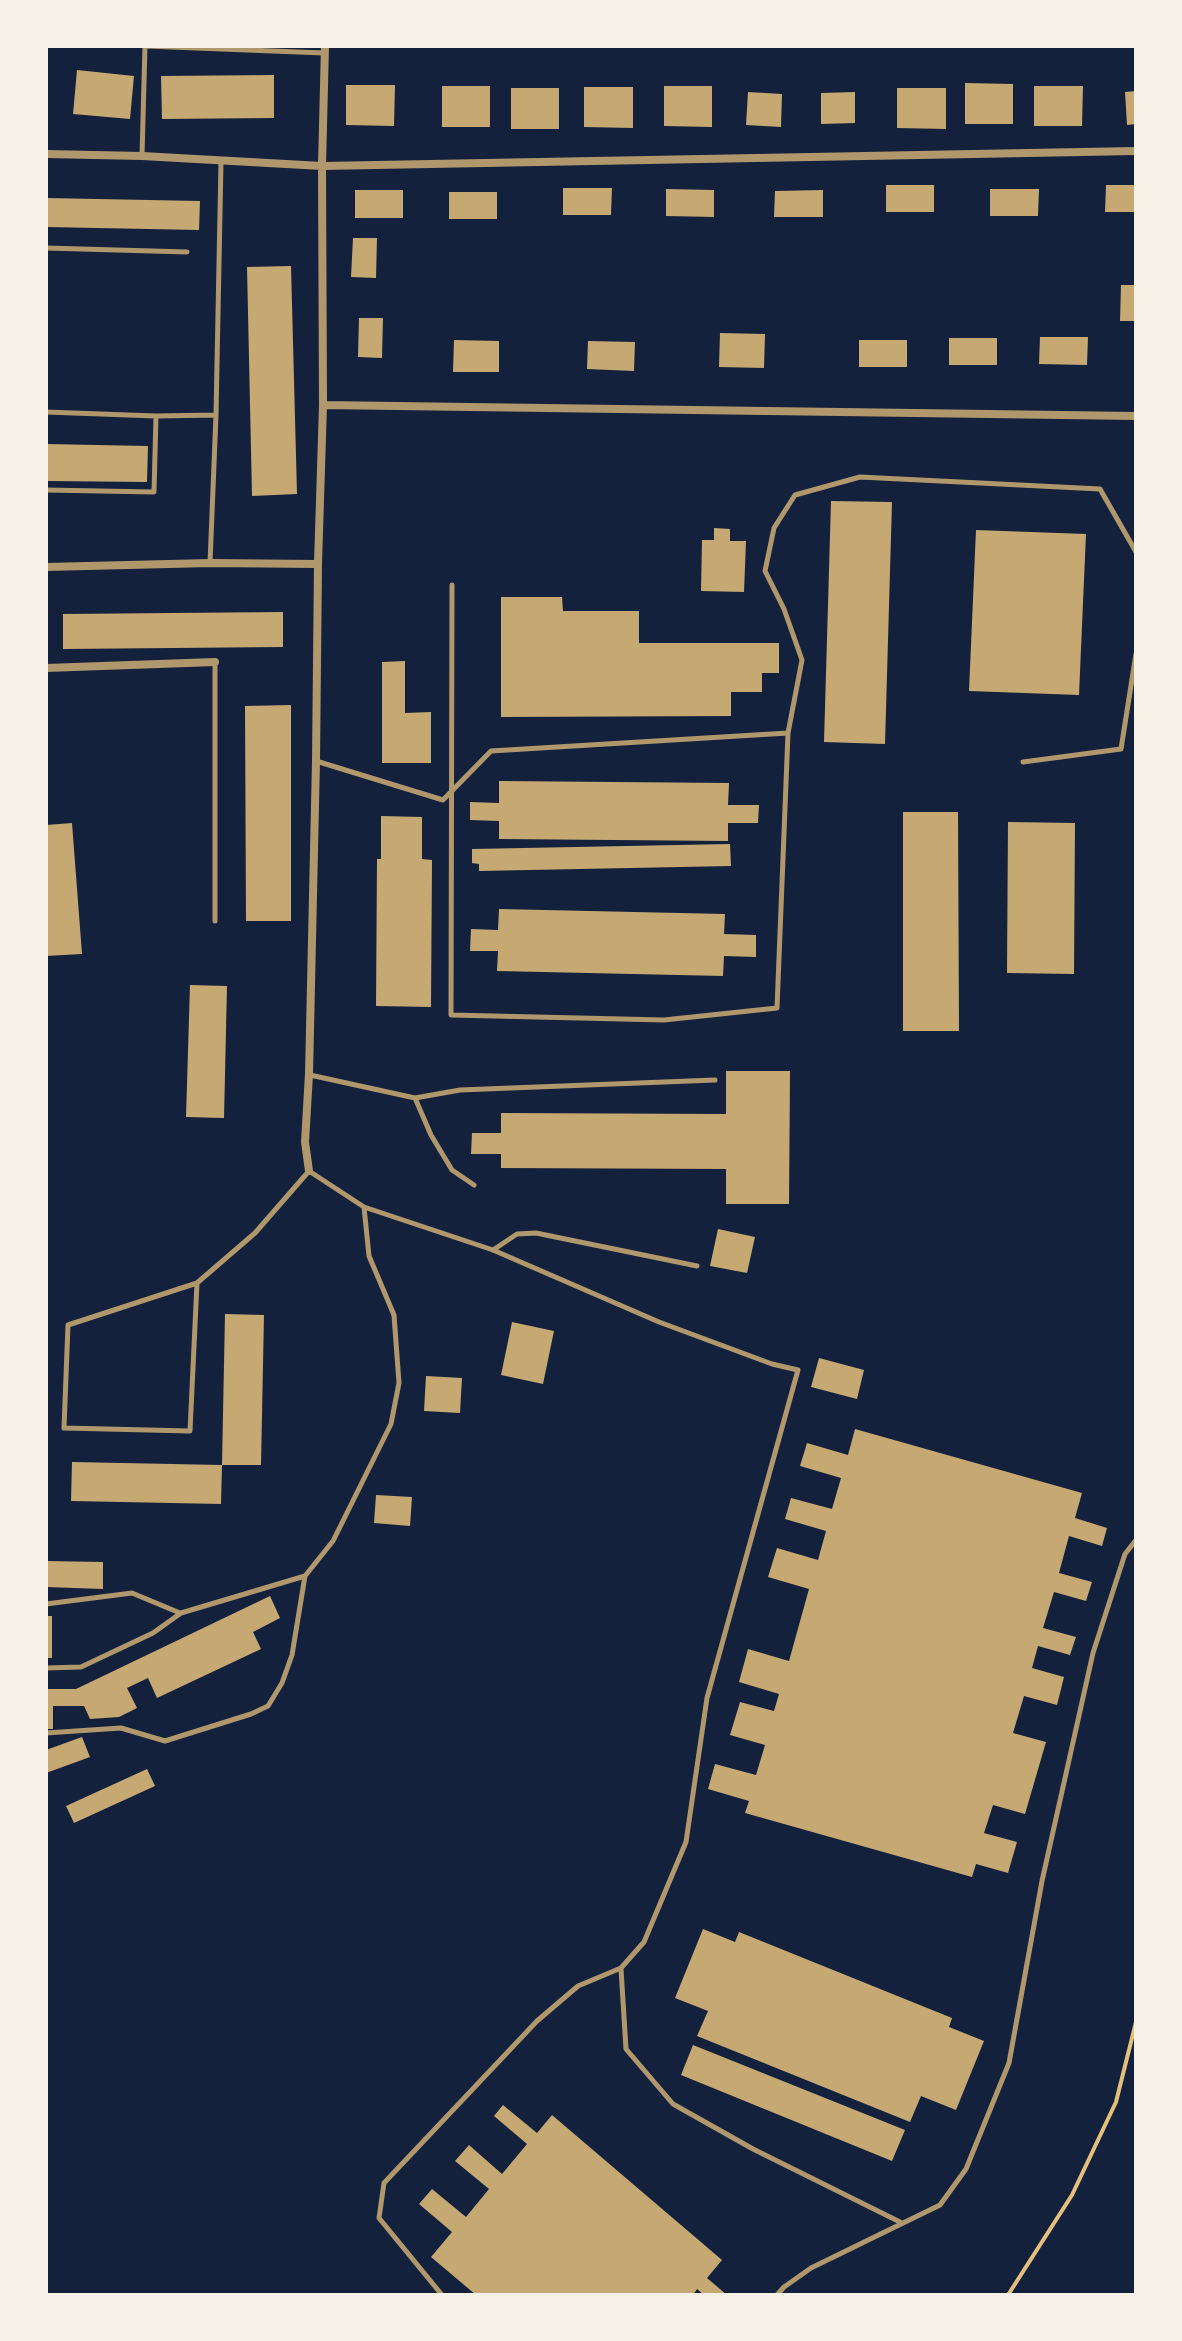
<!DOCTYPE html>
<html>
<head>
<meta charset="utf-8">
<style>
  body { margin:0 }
  #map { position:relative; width:1182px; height:2341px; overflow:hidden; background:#14213d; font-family:Merriweather,serif }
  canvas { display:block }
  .frame { position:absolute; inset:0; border:48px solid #f6f1e7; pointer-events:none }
</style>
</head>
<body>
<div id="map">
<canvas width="1182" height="2341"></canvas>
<div class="frame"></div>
</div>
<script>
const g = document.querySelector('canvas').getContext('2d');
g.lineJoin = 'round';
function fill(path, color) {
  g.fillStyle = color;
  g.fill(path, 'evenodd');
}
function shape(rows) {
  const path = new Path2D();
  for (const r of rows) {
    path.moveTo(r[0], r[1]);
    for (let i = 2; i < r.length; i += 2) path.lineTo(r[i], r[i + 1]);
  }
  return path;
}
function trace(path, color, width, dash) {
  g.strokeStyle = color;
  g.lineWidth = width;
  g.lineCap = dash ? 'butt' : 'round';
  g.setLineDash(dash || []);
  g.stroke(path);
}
fill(shape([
  [77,70,134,76,130,119,73,114],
  [274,75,274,118,162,119,161,76],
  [965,83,1013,84,1013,124,965,124],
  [346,85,395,85,394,126,346,125],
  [442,86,490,86,490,127,442,127],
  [664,86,712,86,712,127,664,126],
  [1034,86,1083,86,1082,126,1034,126],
  [584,87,633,87,633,128,584,127],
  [511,88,559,88,559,129,511,129],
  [897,88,946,88,946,129,897,128],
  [1136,91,1136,124,1127,125,1125,92],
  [748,92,782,94,781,127,746,125],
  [855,92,855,123,821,124,821,93],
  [886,185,934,185,934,212,886,212],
  [1106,185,1136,185,1136,212,1105,212],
  [563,188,612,188,611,215,563,215],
  [666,189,714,190,714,217,666,216],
  [990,189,1039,189,1038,216,990,216],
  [355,190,403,190,403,218,355,218],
  [823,190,823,217,774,217,775,191],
  [449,192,497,192,497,219,449,219],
  [46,198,200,201,199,230,46,227],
  [353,238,377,238,376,278,351,277],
  [291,266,297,494,252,496,247,267],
  [1121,285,1136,285,1136,321,1120,321],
  [359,318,383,318,382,358,358,357],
  [720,333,765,334,764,368,719,367],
  [1040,337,1088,337,1087,365,1039,364],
  [949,338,997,338,997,365,949,365],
  [454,340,499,341,499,372,453,372],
  [859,340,907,340,907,367,859,367],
  [588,341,635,342,634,371,587,369],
  [46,444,148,446,147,482,46,481],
  [831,501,892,502,885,744,824,742],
  [714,528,730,529,730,541,746,541,744,592,701,591,702,540,714,540],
  [976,530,1086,534,1079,695,969,691],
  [501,597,562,597,563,611,639,611,639,643,779,643,779,673,762,673,762,692,731,692,731,716,501,717],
  [283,612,283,647,63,649,63,614],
  [405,661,405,713,431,712,431,763,382,763,382,662],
  [291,705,291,921,246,921,245,706],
  [499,781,729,783,728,805,759,805,758,823,728,823,728,841,499,839,499,821,470,820,470,802,499,803],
  [903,812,958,812,959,1031,903,1031],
  [381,816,422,817,422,859,432,860,431,1007,376,1006,377,859,381,859],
  [1008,822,1075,823,1074,974,1007,973],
  [72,823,82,954,46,956,46,825],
  [730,844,731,866,479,871,479,864,472,863,472,849],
  [499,909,725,914,724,934,756,935,756,957,724,956,723,976,497,971,498,951,470,951,471,929,498,930],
  [190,985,227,986,224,1118,186,1117],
  [726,1071,790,1071,789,1204,726,1204,726,1169,501,1168,501,1154,471,1154,472,1133,501,1133,501,1113,726,1114],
  [718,1229,755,1237,747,1273,710,1266],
  [225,1314,264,1315,261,1465,222,1465],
  [512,1322,554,1331,543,1384,501,1375],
  [819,1358,864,1370,857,1399,811,1387],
  [426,1376,462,1378,460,1413,424,1411],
  [855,1429,1082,1493,1075,1518,1107,1528,1102,1546,1069,1536,1059,1573,1092,1582,1086,1601,1054,1592,1043,1628,1076,1637,1070,1655,1038,1646,1032,1668,1064,1677,1057,1705,1024,1696,1013,1733,1046,1742,1025,1814,993,1805,984,1833,1017,1842,1008,1873,976,1864,972,1877,745,1813,749,1801,708,1789,715,1764,756,1775,765,1745,730,1735,740,1702,774,1711,779,1694,739,1682,748,1649,789,1661,809,1589,768,1577,777,1548,818,1560,826,1531,785,1519,791,1498,832,1509,841,1478,800,1466,807,1443,848,1455],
  [72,1462,222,1465,221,1504,71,1501],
  [376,1495,412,1497,410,1526,374,1523],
  [46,1561,103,1562,103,1589,46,1587],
  [270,1596,280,1618,253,1632,261,1649,157,1698,148,1678,127,1688,137,1708,119,1717,90,1719,84,1706,53,1706,53,1729,46,1729,46,1689,76,1689],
  [46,1616,52,1616,52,1658,46,1658],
  [82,1737,90,1757,46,1773,46,1750],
  [147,1769,155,1786,74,1823,66,1806],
  [703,1929,735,1942,739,1932,952,2018,949,2027,984,2041,956,2110,921,2096,910,2122,697,2036,708,2011,675,1998],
  [693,2045,905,2130,892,2161,681,2075],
  [503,2105,537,2133,552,2115,722,2260,707,2278,727,2295,704,2295,697,2289,693,2295,476,2295,431,2257,452,2232,419,2204,432,2189,466,2217,489,2189,455,2161,469,2145,502,2174,527,2144,494,2116]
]), '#c6a872');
trace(shape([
  [46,2295,49,2295],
  [1008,2295,1072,2195,1116,2102,1136,2022]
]), '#e5c07b', 4);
trace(shape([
  [145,46,324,53],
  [142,156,145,46],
  [46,248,187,252],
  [46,412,156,416,216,415,221,162],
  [46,490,154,492,156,416],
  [210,563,216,415],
  [452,585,451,1015,664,1020,777,1008,788,733],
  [316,761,443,800,491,751,788,733,802,660,784,609,765,571,774,528,795,495,860,477,1100,489,1136,552],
  [1023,762,1121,749,1136,654],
  [215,921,215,663],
  [310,1075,415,1098,460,1090,715,1080],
  [415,1098,431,1135,452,1170,474,1185],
  [493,1250,517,1234,536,1233,697,1266],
  [197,1283,68,1325,64,1428,190,1431,197,1283,255,1233,309,1171,364,1207,493,1250,659,1322,772,1364,798,1370,707,1698,686,1842,644,1942,621,1968,578,1986,537,2021,384,2183,379,2218,442,2295],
  [46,1604,132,1593,180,1613],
  [46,1668,81,1667,153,1633,181,1613,305,1576,333,1541,391,1424,399,1383,394,1315,369,1256,364,1207],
  [46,1733,121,1728,165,1741,251,1714,268,1706,282,1683,292,1655,305,1576],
  [621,1969,626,2049,673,2104,753,2149,902,2223],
  [777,2295,784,2287,811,2268,940,2205,966,2169,1009,2063,1042,1881,1093,1653,1125,1554,1136,1540]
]), '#b1986c', 5);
trace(shape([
  [46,154,142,156,322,166,1136,151],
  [323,405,1136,416],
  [46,567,210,563,318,564],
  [46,668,215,662],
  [309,1171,305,1142,309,1074,316,761,318,564,323,405,322,166,325,46]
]), '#b1986c', 8);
</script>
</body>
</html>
